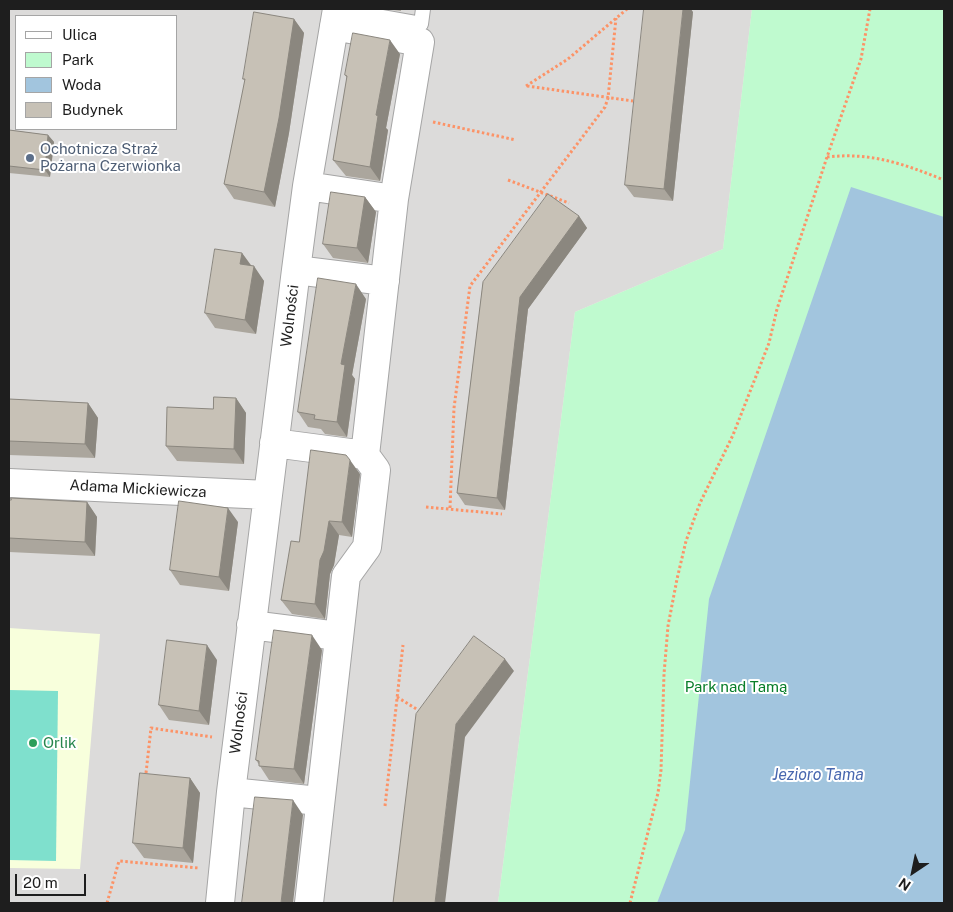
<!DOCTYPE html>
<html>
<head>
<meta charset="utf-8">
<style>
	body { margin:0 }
	#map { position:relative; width:953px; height:912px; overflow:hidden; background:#efede3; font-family:"Public Sans",sans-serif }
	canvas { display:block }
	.frame { position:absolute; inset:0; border:10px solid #1e1e1e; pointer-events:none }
	.legend { position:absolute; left:15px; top:15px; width:162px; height:115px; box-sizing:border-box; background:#fff; border:1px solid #a5a5a5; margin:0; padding:6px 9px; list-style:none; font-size:15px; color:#1e1e1e }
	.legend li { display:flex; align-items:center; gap:10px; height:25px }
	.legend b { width:25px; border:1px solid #a5a5a5 }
	.north { position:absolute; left:888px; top:847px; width:50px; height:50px; -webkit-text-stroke:4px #fff; paint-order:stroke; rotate:214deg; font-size:14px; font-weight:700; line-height:20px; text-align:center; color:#1e1e1e }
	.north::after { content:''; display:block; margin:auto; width:18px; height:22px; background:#1e1e1e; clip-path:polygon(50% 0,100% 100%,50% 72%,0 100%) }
	.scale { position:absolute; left:15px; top:874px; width:71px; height:22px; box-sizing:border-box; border:2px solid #1e1e1e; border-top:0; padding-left:6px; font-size:15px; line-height:18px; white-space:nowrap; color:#1e1e1e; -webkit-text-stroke:4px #fff; paint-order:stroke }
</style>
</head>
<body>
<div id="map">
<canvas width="953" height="912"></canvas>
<div class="frame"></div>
<ul class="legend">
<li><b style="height:6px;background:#fff"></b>Ulica</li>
<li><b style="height:14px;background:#bffacf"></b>Park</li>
<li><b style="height:14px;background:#a2c5de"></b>Woda</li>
<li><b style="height:14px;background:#c7c1b6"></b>Budynek</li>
</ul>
<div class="north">N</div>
<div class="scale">20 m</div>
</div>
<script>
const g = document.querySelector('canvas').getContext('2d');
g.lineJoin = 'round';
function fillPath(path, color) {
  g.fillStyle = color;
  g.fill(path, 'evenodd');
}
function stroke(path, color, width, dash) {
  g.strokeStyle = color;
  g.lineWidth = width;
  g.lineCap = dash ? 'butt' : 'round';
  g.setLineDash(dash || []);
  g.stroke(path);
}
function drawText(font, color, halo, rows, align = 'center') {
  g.font = font + ' "Public Sans",sans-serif';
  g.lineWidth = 4;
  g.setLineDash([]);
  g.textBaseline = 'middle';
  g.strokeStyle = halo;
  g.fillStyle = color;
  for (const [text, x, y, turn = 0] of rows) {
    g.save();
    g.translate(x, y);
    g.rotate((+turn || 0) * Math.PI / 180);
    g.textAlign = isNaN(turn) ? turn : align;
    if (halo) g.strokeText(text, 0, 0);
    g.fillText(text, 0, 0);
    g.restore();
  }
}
const residential = new Path2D(`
	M 9,9 L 752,9 L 723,249 L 575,312 L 498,903 L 9,903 ZM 16,16 L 176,16 L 176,129 L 16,129 Z`);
const education = new Path2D(`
	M 9,628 L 100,634 L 80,869 L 9,868 Z`);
const park = new Path2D(`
	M 752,9 L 944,9 L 944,903 L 498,903 L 575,312 L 723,249 Z`);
const pitch = new Path2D(`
	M 9,690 L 58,691 L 56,861 L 9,860 Z`);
const water = new Path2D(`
	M 851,187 L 944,217 L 944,903 L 657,903 L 685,830 L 709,599 Z`);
const path = new Path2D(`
	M 526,86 L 568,59 L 627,9
	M 527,86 L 633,101
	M 433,122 L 516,140
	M 827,157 C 871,152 904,164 944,180
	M 508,180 L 569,203
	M 426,507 L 502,514
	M 450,508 L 454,408 L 470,286 L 605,107 L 608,98 L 616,18
	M 397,697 L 418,710
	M 146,773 L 151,728 L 212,737
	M 385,806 L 403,645
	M 107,903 L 119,861 L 199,868
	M 630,903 L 658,793 L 661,770 L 664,674 L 668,626 L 677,579 L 686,541 L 700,503 L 733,435 L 769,343 L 777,309 L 827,157 L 861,59 L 870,9`);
const service = new Path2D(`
	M 337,9 L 421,24 L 423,9`);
const minor = new Path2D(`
	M 307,186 L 394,199
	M 296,270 L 385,281
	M 274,443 L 365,455
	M 9,483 L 268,495
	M 251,625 L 338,636
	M 231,792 L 319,801
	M 220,903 L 231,792 L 296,270 L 307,186 L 337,9
	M 309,903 L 346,576 L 367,547 L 376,470 L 365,455 L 394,199 L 420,42 L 334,26`);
const wall = new Path2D(`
	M 385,9 L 401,9 L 401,11 Z
	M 693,12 L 673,201 L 634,197 L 625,185 Z
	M 294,19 L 304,33 L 289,133 L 275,207 L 234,199 L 224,184 L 245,81 L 243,79 Z
	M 400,54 L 386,128 L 388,130 L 380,181 L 346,176 L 333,160 L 347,78 L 345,75 Z
	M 9,130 L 48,135 L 54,142 L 50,177 L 9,173 Z
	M 365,197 L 376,212 L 368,263 L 333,258 L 323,244 Z
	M 579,216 L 587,228 L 528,309 L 505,510 L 465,505 L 457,493 L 483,282 Z
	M 242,253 L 251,265 L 264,281 L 256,334 L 215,328 L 205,313 Z
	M 366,299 L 352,375 L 355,379 L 347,437 L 325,434 L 321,429 L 308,427 L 298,412 Z
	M 236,398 L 246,413 L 244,464 L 177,461 L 166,446 L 213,409 Z
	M 9,399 L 88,403 L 98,418 L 95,458 L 9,455 Z
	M 360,474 L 352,537 L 339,535 L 334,565 L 330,574 L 325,619 L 292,614 L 281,600 L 299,542 Z
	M 9,500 L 87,502 L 97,517 L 95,556 L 9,552 Z
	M 238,522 L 229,591 L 180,585 L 170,570 Z
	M 322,650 L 304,784 L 269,780 L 256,760 Z
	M 217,660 L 209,725 L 169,720 L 159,705 Z
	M 190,778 L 200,793 L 193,863 L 144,858 L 133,843 Z`);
const shadedWall = new Path2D(`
	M 683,9 L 691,9 L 693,12 L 673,201 L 664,189 Z
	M 294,19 L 304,33 L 289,133 L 275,207 L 264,192 Z
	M 390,40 L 400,54 L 386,128 L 388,130 L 380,181 L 370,167 L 376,115 Z
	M 48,135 L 54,142 L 50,177 L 45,170 Z
	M 365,197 L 376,212 L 368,263 L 357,248 Z
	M 579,216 L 587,228 L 528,309 L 505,510 L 497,498 L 520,297 Z
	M 242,253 L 252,267 L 240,264 Z
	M 254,266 L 264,281 L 256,334 L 245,320 Z
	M 356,284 L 366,299 L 352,375 L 355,379 L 347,437 L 337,422 L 341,364 Z
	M 236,398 L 246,413 L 244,464 L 234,449 Z
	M 88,403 L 98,418 L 95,458 L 85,444 Z
	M 350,460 L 360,474 L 352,537 L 342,522 Z
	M 87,502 L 97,517 L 95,556 L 85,542 Z
	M 228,508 L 238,522 L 229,591 L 219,577 Z
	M 329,521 L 339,535 L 334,565 L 330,574 L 325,619 L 315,604 L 320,560 Z
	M 312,635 L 322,650 L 304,784 L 294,769 Z
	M 207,645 L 217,660 L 209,725 L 199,711 Z
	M 505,659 L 514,671 L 465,737 L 445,903 L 435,903 L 456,724 Z
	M 190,778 L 200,793 L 193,863 L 183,848 Z
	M 293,800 L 303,815 L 293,903 L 281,903 Z`);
const building = new Path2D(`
	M 644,9 L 683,9 L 664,189 L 625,185 Z
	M 254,12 L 294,19 L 279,118 L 264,192 L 224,184 L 245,79 L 243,79 Z
	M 353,33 L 390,40 L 376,115 L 378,116 L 370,167 L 336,161 L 333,160 L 347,76 L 345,75 Z
	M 9,130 L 48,135 L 45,170 L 9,166 Z
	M 331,192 L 365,197 L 357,248 L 323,244 Z
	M 548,194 L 579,216 L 520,297 L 497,498 L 457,493 L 483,282 Z
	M 215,249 L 242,253 L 240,264 L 254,266 L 245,320 L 205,313 Z
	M 318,278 L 356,284 L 341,364 L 345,365 L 337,422 L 314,419 L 315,415 L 298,412 Z
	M 214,397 L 236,398 L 234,449 L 166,446 L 167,407 L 213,409 Z
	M 9,399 L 88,403 L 85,444 L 9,441 Z
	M 311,450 L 346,455 L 350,460 L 342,522 L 329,521 L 324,551 L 320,560 L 315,604 L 281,600 L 291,541 L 299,542 Z
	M 11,498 L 87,502 L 85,542 L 9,538 L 9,500 L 11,500 Z
	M 179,501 L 228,508 L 219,577 L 170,570 Z
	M 274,630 L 312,635 L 294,769 L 259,766 L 259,761 L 256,760 Z
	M 474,636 L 505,659 L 456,724 L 435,903 L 393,903 L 416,714 Z
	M 167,640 L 207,645 L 199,711 L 159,705 Z
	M 140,773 L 190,778 L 183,848 L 133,843 Z
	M 255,797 L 293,800 L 281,903 L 242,903 Z`);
const markers = [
	[30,158,5,"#5c6f8a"],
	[33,743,5,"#2e9e5b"]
];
const serviceNames = [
	["Ochotnicza Straż",40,149],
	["Pożarna Czerwionka",40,166]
];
const streetNames = [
	["Wolności",290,316,-83],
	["Adama Mickiewicza",138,489,3],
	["Wolności",239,723,-83]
];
const parkNames = [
	["Park nad Tamą",736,687]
];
const leisureNames = [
	["Orlik",43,743]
];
const waterNames = [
	["Jezioro Tama",818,775]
];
fillPath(residential, '#dcdbda');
fillPath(education, '#f8ffdc');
fillPath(park, '#bffacf');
fillPath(pitch, '#7fe0cd');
fillPath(water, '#a2c5de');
stroke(service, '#a5a5a5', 16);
stroke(minor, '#a5a5a5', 30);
stroke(path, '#fc9367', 3, [2.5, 2.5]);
stroke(service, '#fff', 14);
stroke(minor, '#fff', 28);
fillPath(wall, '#aba69d');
fillPath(shadedWall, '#8b877f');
fillPath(building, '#c7c1b6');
stroke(building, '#8b877f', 1);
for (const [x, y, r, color] of markers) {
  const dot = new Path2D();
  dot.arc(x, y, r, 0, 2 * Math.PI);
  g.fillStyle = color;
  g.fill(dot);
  stroke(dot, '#fff', 2);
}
drawText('15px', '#4e5e75', '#fff', serviceNames, 'left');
drawText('15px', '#1e1e1e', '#fff', streetNames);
drawText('15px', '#097e2a', '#fff', parkNames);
drawText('15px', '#27864d', '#fff', leisureNames, 'left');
drawText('italic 16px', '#4867af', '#fff', waterNames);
</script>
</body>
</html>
